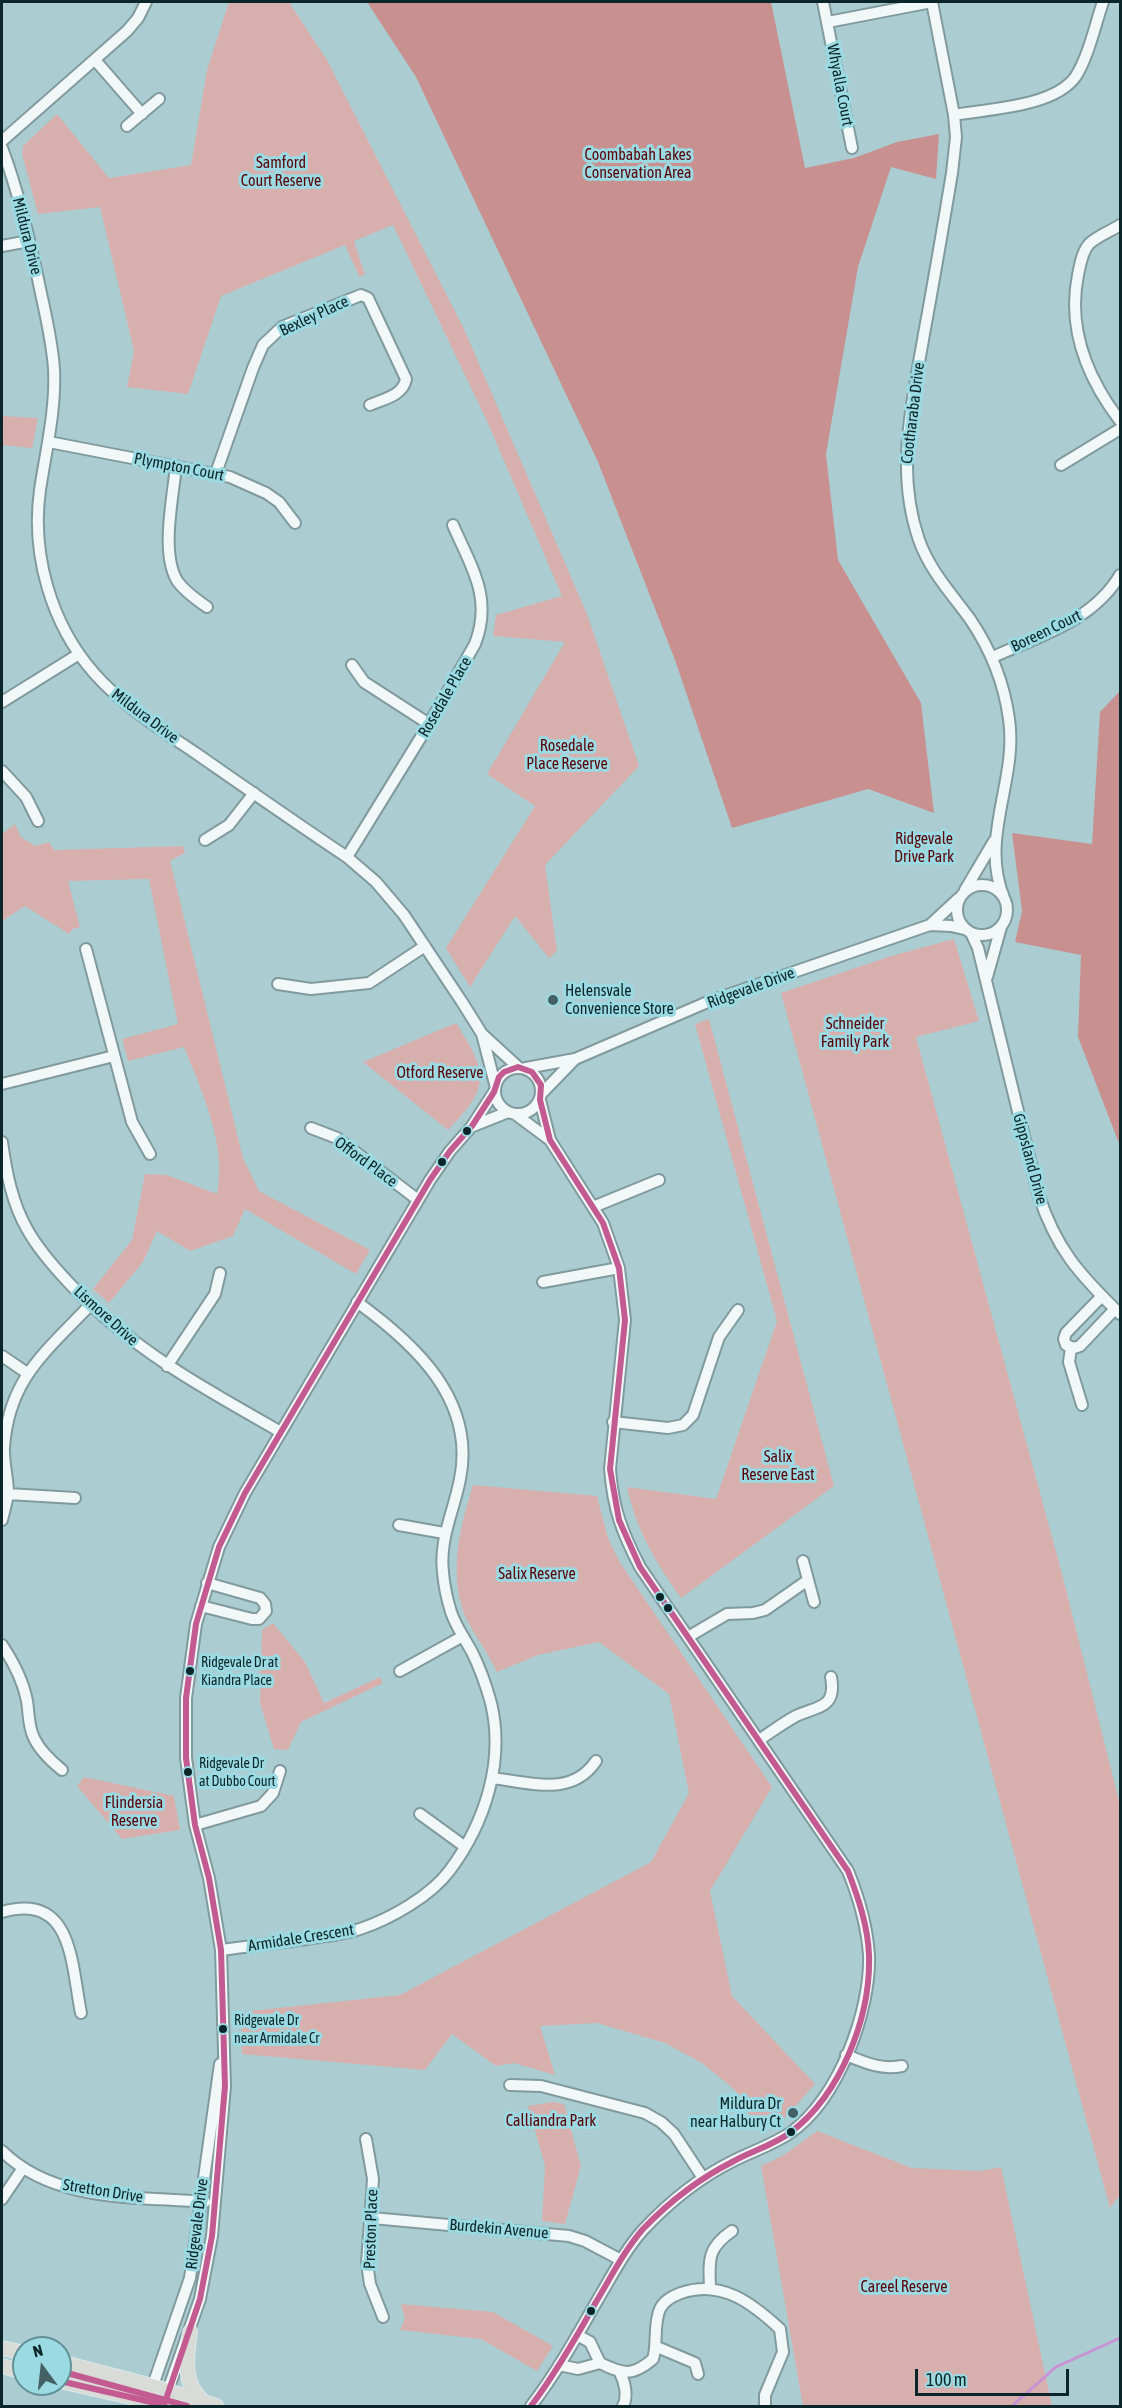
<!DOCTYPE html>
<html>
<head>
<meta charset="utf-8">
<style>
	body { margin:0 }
	#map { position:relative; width:1122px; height:2408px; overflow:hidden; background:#abcdd2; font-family:"Asap Condensed",sans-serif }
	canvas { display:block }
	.frame { position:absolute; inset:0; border:3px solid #0b2629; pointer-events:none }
	.north { position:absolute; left:12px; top:2336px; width:60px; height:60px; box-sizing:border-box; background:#9bdae2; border:2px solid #619298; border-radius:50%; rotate:345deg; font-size:16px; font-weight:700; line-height:24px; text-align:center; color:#0b2629 }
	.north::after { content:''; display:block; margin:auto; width:21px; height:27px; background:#436064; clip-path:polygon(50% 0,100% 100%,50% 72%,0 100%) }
	.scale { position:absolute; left:915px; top:2369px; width:154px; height:27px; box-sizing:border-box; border:3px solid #0b2629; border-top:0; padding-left:8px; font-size:18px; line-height:21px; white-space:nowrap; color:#0b2629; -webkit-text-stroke:4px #9bdae2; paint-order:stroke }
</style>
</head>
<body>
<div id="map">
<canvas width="1122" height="2408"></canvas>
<div class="frame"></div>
<div class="north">N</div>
<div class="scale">100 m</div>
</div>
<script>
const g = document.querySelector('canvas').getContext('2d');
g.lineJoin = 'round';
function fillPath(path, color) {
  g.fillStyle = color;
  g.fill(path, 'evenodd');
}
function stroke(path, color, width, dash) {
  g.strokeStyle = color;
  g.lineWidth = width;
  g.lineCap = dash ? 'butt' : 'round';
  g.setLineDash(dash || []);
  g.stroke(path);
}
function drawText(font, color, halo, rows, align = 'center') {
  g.font = font + ' "Asap Condensed",sans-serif';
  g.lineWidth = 6;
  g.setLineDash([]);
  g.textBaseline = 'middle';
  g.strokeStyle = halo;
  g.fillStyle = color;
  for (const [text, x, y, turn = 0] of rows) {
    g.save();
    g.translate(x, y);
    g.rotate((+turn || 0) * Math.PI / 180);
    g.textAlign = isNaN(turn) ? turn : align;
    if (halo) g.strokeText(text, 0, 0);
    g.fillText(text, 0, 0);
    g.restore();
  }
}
const green = new Path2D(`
	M 229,2 L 289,2 L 327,60 L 464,329 L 587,614 L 639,766 L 545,865 L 557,951 L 549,958 L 515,916 L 470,987 L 446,948 L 535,806 L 487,774 L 565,642 L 493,636 L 496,615 L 562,596 L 487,421 L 393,225 L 354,241 L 365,275 L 359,276 L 345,245 L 221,296 L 188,394 L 127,387 L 134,351 L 100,207 L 38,214 L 22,154 L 23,146 L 57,114 L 109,178 L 191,165 L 207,70 Z
	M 2,416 L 38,418 L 32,448 L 2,445 Z
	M 15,824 L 21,837 L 35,846 L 49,842 L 54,850 L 183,846 L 185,853 L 170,861 L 243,1158 L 259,1191 L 370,1250 L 356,1274 L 245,1209 L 233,1236 L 190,1251 L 157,1231 L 143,1262 L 109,1303 L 93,1289 L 132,1240 L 145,1174 L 167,1175 L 217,1194 C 227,1145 202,1092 184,1047 L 128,1061 L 122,1039 L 178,1024 L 149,879 L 68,881 L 80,927 L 73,929 L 69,934 L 25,906 L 2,921 L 2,834 Z
	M 954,939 L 979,1021 L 916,1037 L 1061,1570 L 1120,1805 L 1120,2195 L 1110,2208 L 781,993 L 891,956 Z
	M 709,1019 L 834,1486 L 681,1598 C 655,1561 637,1532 627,1487 L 716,1499 L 777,1321 L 695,1024 Z
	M 456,1023 C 488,1073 491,1086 448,1130 L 363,1062 Z
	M 473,1485 L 597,1496 L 608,1538 L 619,1561 L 772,1787 L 710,1891 L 732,1996 L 815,2084 L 787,2116 L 760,2132 L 735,2090 L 702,2063 L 665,2043 L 597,2023 L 540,2026 L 555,2075 L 514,2063 L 496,2066 L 452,2034 L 425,2070 L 242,2054 L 241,2012 L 400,1995 L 651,1862 L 689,1793 L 669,1694 L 599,1642 L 538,1655 L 497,1672 C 488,1652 474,1635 465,1616 C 448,1573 460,1527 473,1485 Z
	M 273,1623 L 305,1662 L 324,1703 L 380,1677 L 383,1683 L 301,1722 L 288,1750 L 274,1749 L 260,1703 L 262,1630 Z
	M 84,1777 L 174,1796 L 180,1830 L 122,1839 L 77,1786 Z
	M 553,2102 L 564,2104 L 581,2166 L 565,2224 L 542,2221 L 545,2166 L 528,2106 Z
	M 817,2131 L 912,2168 L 981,2171 L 1001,2167 L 1052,2406 L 803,2406 L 761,2166 L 784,2155 Z
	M 401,2304 L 493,2312 L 553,2346 L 537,2371 L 481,2339 L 400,2330 L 405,2319 Z`);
const forest = new Path2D(`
	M 367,2 L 771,2 L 805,168 L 854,158 L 897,142 L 939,134 L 936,179 L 891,167 L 858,267 L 826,454 L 838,560 L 921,703 L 934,813 L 868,789 L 732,828 L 675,660 L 598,462 L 416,77 Z
	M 1120,691 L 1120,1146 L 1078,1037 L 1081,955 L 1015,942 L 1022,911 L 1012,833 L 1092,844 L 1100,712 Z`);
const stream = new Path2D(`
	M 1012,2406 L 1056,2367 L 1120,2338`);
const minor = new Path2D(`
	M 823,2 L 852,148
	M 932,2 L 954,115 L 956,137 L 952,173 C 943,227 934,280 924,334 C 912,404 895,471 919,540 C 930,571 951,593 970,619 C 991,650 1004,682 1009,719 C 1018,781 979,837 1004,898
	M 828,22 L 932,2
	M 95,60 L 142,114
	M 954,115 C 988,109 1055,107 1076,76 C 1089,55 1095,25 1103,2
	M 127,126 L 159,99
	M 2,141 L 127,31 L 138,18 L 146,2
	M 2,148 C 18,190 28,235 38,279 C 44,309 52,338 54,369 C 56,410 46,450 40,490 C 31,554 51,624 94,673 C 123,706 160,729 197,754 C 246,788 296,823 347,857 L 376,882 L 404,915 L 462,1002 L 482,1034 L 495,1084
	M 1120,225 C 1111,231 1097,236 1089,244 C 1082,252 1080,265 1078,275 C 1067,329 1088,379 1120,421
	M 2,246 L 29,241
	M 49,442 L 230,477 L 266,493 L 279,502 L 295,523
	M 1061,465 L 1120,429
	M 176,466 C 173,498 160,555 178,582 C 186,593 196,599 207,607
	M 216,473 L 253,368 L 263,345 L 282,327 L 361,295 L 368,298 L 406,379 C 403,396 383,399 370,405
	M 993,657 C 1039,636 1093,621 1120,575
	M 352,665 L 364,682 L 429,724
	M 2,702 L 79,654
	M 2,771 L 26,797 L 38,821
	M 205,840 L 229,825 L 254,793
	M 347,857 L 429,724 L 475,644 C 493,597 471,567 453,525
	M957 910a25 25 0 1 1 50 0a25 25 0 1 1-50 0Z
	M 965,890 L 994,841
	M 930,925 L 958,899
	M 971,933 L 978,948 L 1038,1193 C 1056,1249 1079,1274 1120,1314
	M 86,949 L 132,1122 L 150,1154
	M 987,977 L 1001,927
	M 278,984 L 311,989 L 369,983 L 425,946
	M 482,1034 L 518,1067
	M495 1091a23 23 0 1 1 46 0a23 23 0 1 1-46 0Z
	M 526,1068 L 575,1059 L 710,1001 L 930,925 L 951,926 L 964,929
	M 2,1084 L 114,1056
	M 542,1093 L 575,1059
	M 515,1114 L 550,1140
	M 473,1126 L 508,1112
	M 311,1128 L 337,1138 L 418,1200
	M 2,1142 C 6,1171 12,1203 27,1229 C 38,1249 53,1266 69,1283 C 131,1349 203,1388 281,1432
	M 593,1207 L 659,1180
	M 543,1282 L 619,1268
	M 1102,1296 L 1066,1333 L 1064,1339 L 1066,1345 L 1074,1348 L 1080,1346 L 1115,1309
	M 1071,1348 L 1069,1362 L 1082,1405
	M 2,1356 L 27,1373
	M 167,1366 L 215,1294 L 220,1273
	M 613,1422 L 668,1428 L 683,1425 L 693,1415 L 719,1337 L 738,1310
	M 8,1494 L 75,1498
	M 2,1520 C 4,1511 7,1502 8,1493 C 8,1478 3,1462 4,1447 C 9,1378 46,1352 90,1305
	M 399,1525 L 444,1533
	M 803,1561 L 814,1602
	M 201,1606 L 252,1619 L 259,1619 L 266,1611 L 265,1604 L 260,1598 L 207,1583
	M 688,1637 L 727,1614 L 753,1613 L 765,1610 L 808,1580
	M 2,1645 C 14,1663 23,1680 27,1701 C 29,1713 28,1726 34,1738 C 40,1751 51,1761 62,1770
	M 400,1671 L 463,1636
	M 759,1740 C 771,1732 783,1723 796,1716 C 817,1706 837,1709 831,1677
	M 492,1778 C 529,1782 571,1798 596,1761
	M 420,1814 L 464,1846
	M 195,1825 L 261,1806 L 273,1793 L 280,1771
	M 2,1912 C 73,1892 71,1963 81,2013
	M 221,1950 C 250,1946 278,1943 307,1939 C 324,1936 343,1935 360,1929 C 390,1919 431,1896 450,1870 C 485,1823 505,1761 491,1703 C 486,1685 480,1668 472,1652 C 465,1639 456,1627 451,1612 C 447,1599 444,1586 443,1572 C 439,1539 454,1511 460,1479 C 476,1400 415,1344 357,1302
	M 846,2055 C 866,2063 881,2070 902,2066
	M 510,2085 L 541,2086 L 645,2113 L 661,2122 L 674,2134 L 703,2178
	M 366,2139 L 373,2179 L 367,2263 L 370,2284 L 383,2317
	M 2,2151 C 55,2203 136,2196 205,2202
	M 2,2199 L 23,2168
	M 372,2218 L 569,2236 L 585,2241 L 621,2260
	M 710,2288 C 709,2260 707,2248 732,2231
	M 577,2335 L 590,2342 L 600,2363
	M 657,2347 L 695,2363 L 698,2374
	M 559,2365 L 578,2369 L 600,2363 C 623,2374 632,2377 653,2359 C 658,2343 653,2324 660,2309 C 664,2300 673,2296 681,2293 C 721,2279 752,2303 780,2329 L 783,2352 L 765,2395 L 765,2406
	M 620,2373 C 625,2382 628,2397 623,2406
	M 151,2391 L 190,2278 L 220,2064
	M 166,2396 L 200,2299 L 212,2236 L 225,2086 L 221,1950 L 209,1878 L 195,1825 L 186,1758 L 186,1698 L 196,1624 L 219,1547 L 245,1493 L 430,1180 L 450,1151 L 472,1126 L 494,1092
	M 531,2406 C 558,2371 579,2332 601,2294 C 614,2272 626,2249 643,2230 C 669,2202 699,2178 733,2161 C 753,2151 772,2145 790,2133 C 838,2100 871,2011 869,1955 C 867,1926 859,1898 848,1871 L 640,1567 C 622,1532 613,1509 610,1469 L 625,1320 L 619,1268 L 603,1223 L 550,1140 L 540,1100`);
const major = new Path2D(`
	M 190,2332 C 187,2355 182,2383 202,2400
	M 2,2348 L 24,2353
	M 60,2362 L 152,2386 L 216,2406
	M 2,2366 L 24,2372
	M 60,2381 L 171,2406`);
const bus1 = new Path2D(`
	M 60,2381 L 164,2405 L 200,2299 L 212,2236 L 225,2086 L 221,1950 L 209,1878 L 195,1825 L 186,1758 L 186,1698 L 196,1624 L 219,1547 L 245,1493 L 430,1180 L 450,1151 L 472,1126 L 494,1092 L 499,1077 L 504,1072 L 518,1067 L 532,1072 L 541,1085 L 540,1100 L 550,1140 L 603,1223 L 619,1268 L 625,1320 L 610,1469 L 619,1520 L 640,1567 L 848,1871 C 858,1897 868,1926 869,1955 C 871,2017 841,2094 791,2132 C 774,2145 752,2151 734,2161 C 700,2178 669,2202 643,2229 C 624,2251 611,2277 596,2302 C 576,2338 556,2373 531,2406`);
const bus2 = new Path2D(`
	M 60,2371 L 187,2406`);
const markers = [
	[553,1000,6,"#436064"],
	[467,1131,5,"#0b2629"],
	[442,1162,5,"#0b2629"],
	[660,1597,5,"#0b2629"],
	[668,1608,5,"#0b2629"],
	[190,1671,5,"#0b2629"],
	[188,1772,5,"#0b2629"],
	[223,2029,5,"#0b2629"],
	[793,2113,6,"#436064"],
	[791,2132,5,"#0b2629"],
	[591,2311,5,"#0b2629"]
];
const busNames = [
	["Ridgevale Dr at",201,1663],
	["Kiandra Place",201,1681],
	["Ridgevale Dr",199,1764],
	["at Dubbo Court",199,1782],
	["Ridgevale Dr",234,2021],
	["near Armidale Cr",234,2039]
];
const streetNames = [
	["Whyalla Court",840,85,79],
	["Mildura Drive",27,236,76],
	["Bexley Place",314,316,-25],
	["Cootharaba Drive",913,413,-83],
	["Plympton Court",179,467,11],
	["Boreen Court",1046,631,-26],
	["Rosedale Place",445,697,-60],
	["Mildura Drive",145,716,37],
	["Ridgevale Drive",751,988,-20],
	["Gippsland Drive",1030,1159,75],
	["Offord Place",366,1162,36],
	["Lismore Drive",106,1316,42],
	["Armidale Crescent",301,1938,-9],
	["Stretton Drive",103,2191,9],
	["Ridgevale Drive",197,2224,-83],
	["Preston Place",371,2229,-88],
	["Burdekin Avenue",499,2229,5]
];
const parkNames = [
	["Coombabah Lakes",638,155],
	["Conservation Area",638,173],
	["Samford",281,163],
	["Court Reserve",281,181],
	["Rosedale",567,746],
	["Place Reserve",567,764],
	["Ridgevale",924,839],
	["Drive Park",924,857],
	["Schneider",855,1024],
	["Family Park",855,1042],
	["Otford Reserve",440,1073],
	["Salix",778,1457],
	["Reserve East",778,1475],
	["Salix Reserve",537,1574],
	["Flindersia",134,1803],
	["Reserve",134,1821],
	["Calliandra Park",551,2121],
	["Careel Reserve",904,2287]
];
const poiNames = [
	["Helensvale",565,991],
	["Convenience Store",565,1009],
	["Mildura Dr",781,2104,"right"],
	["near Halbury Ct",781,2122,"right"]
];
fillPath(green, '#d7b0ae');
fillPath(forest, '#c8908e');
stroke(stream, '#c692d4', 3);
stroke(minor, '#809a9e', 14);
stroke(major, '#d9e8eb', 16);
stroke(minor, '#f2f8f8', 10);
stroke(major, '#d9dbd6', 14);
stroke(bus1, '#c35a92', 6);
stroke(bus2, '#c35a92', 6);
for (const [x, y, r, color] of markers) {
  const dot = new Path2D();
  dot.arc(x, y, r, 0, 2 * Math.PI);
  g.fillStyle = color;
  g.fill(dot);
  stroke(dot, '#9bdae2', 2);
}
drawText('14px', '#0b2629', '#9bdae2', busNames, 'left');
drawText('16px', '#0b2629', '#9bdae2', streetNames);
drawText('16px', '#590409', '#9bdae2', parkNames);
drawText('16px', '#0b2629', '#9bdae2', poiNames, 'left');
</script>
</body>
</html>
